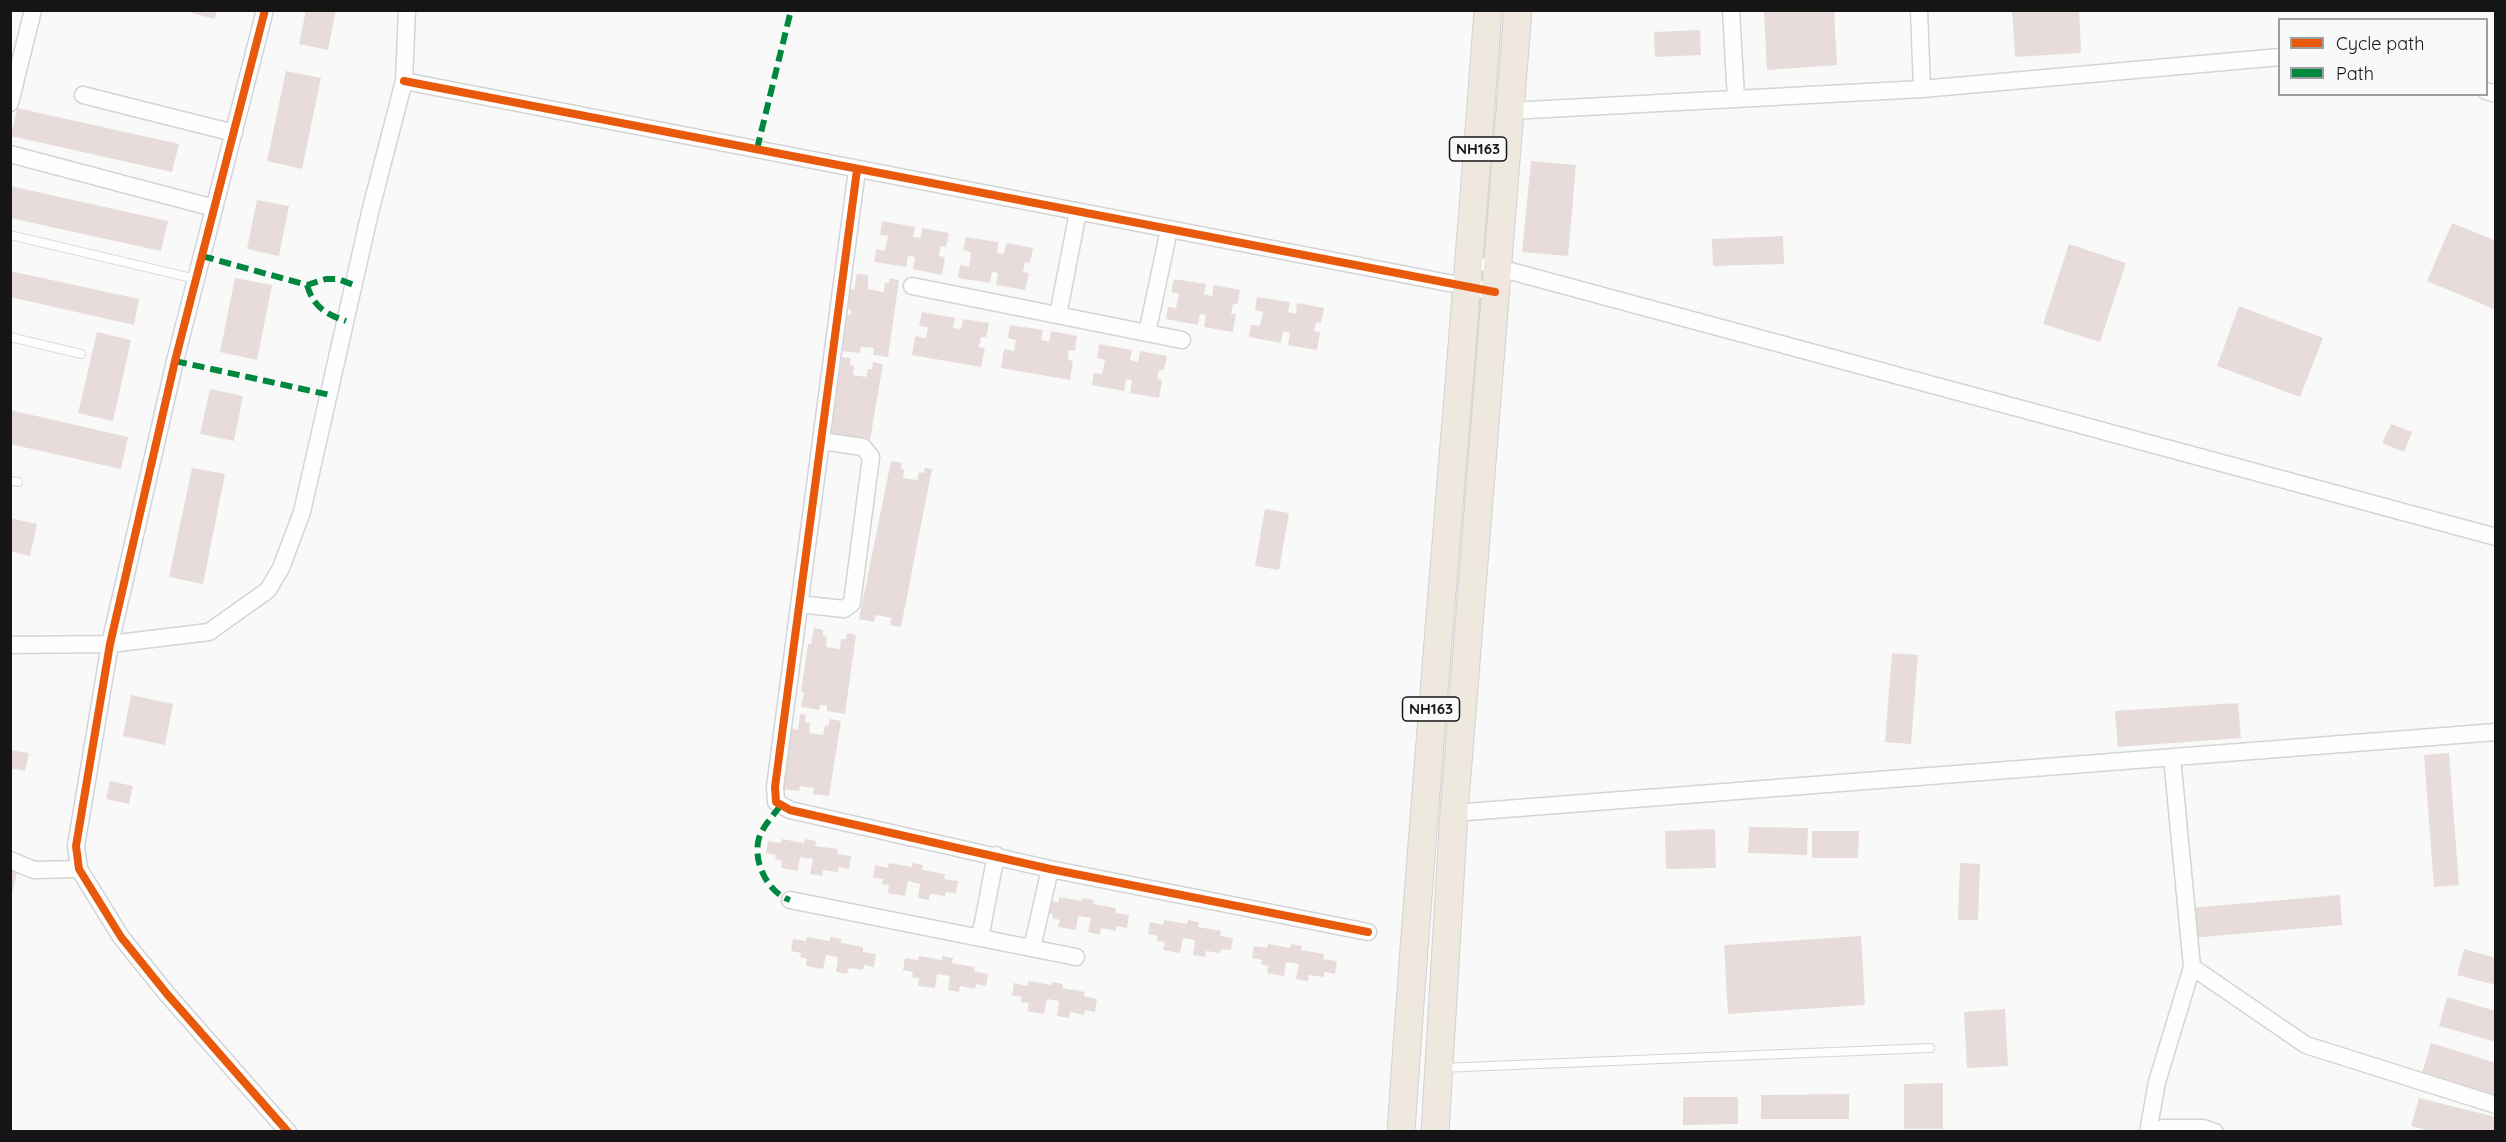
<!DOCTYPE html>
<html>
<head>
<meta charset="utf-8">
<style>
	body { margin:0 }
	#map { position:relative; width:2506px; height:1142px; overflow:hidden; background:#f9f9fa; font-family:Quicksand,sans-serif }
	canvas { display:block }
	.frame { position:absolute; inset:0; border:12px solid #151516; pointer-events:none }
	.legend { position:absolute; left:2278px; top:18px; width:210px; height:78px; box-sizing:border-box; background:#f8f9fb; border:2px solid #9d9e9f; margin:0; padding:8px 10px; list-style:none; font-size:18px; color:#151516 }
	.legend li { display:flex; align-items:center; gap:12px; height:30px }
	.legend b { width:30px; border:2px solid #9d9e9f }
</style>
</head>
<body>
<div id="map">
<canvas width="2506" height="1142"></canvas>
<div class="frame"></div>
<ul class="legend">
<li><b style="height:8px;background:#e8590c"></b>Cycle path</li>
<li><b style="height:8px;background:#00873e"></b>Path</li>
</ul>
</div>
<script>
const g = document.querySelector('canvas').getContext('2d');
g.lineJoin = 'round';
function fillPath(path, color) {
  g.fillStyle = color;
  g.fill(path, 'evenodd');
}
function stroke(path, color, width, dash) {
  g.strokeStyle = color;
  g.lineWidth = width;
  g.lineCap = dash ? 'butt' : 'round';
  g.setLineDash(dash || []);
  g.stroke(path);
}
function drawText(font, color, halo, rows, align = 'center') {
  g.font = font + ' Quicksand,sans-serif';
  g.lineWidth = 5;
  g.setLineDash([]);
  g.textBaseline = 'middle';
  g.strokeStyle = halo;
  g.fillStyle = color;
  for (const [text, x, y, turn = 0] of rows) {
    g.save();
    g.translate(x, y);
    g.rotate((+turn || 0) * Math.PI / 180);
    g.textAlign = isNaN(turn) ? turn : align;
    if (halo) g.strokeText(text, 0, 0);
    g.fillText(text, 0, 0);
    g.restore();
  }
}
const building = new Path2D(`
	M 181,10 L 217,10 L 215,19 Z
	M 306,10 L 336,10 L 328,50 L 299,44 Z
	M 1764,10 L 1834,10 L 1837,65 L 1767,70 Z
	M 2012,10 L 2079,10 L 2081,53 L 2015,57 Z
	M 1700,30 L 1701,55 L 1655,57 L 1654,32 Z
	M 286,71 L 321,78 L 302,169 L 267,161 Z
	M 17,108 L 179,144 L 172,172 L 11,136 Z
	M 1531,161 L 1576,165 L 1568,256 L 1522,252 Z
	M 10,186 L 168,221 L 161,251 L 10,218 Z
	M 257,200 L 289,206 L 279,256 L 247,249 Z
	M 882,221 L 915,227 L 913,237 L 921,238 L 922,228 L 949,233 L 946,247 L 941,246 L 939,256 L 945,257 L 942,275 L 913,269 L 915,257 L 908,256 L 906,267 L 874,262 L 876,249 L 885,251 L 888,236 L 880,235 Z
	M 2452,223 L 2496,241 L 2496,310 L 2427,281 Z
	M 1783,236 L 1784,264 L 1713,266 L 1712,239 Z
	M 966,237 L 998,242 L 997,253 L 1004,254 L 1006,243 L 1033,248 L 1030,263 L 1025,262 L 1023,272 L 1029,273 L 1025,290 L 996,285 L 998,273 L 992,272 L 990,283 L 958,278 L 960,265 L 969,267 L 971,252 L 963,250 Z
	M 2069,244 L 2126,263 L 2100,342 L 2043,324 Z
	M 10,271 L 139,299 L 134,325 L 10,297 Z
	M 857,274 L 868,275 L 868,289 L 884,292 L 885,283 L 889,283 L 890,278 L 899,280 L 888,357 L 873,355 L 874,348 L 861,347 L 860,353 L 840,351 L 846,315 L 851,315 L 851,310 L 847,309 L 849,289 L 854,290 Z
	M 235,278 L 272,285 L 257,360 L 220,352 Z
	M 1174,279 L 1206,284 L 1204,294 L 1212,296 L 1214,285 L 1240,290 L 1238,304 L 1233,304 L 1231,314 L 1236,314 L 1233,332 L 1204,327 L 1206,315 L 1200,314 L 1198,325 L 1166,319 L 1168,307 L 1176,308 L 1179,294 L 1171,292 Z
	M 1257,297 L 1290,302 L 1288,312 L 1296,314 L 1297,303 L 1324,308 L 1321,323 L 1316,322 L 1314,331 L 1320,332 L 1317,350 L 1288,345 L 1290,333 L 1283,331 L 1281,343 L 1249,337 L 1251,325 L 1260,326 L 1263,312 L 1255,310 Z
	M 2239,306 L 2323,338 L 2300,397 L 2217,366 Z
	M 922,312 L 955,318 L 953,328 L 961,329 L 963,319 L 989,323 L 986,337 L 981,337 L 979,347 L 985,348 L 981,367 L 912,355 L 915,336 L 926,338 L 928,327 L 919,326 Z
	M 1010,325 L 1043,330 L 1041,340 L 1049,342 L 1051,331 L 1077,336 L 1075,351 L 1069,350 L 1068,360 L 1073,361 L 1070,380 L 1001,368 L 1004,349 L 1014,351 L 1016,340 L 1008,338 Z
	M 97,332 L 131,340 L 113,421 L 78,413 Z
	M 1099,344 L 1132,350 L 1130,360 L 1138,362 L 1140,351 L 1167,356 L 1164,370 L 1159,370 L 1157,379 L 1162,380 L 1159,398 L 1130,393 L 1132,380 L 1126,379 L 1124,391 L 1092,385 L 1094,373 L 1102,374 L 1105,360 L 1097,358 Z
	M 842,357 L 851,358 L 850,365 L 854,366 L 853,375 L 866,377 L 868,369 L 872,369 L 873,362 L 883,364 L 870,440 L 826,433 L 836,375 L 839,376 Z
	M 210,389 L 243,396 L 234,441 L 200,434 Z
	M 10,410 L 128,437 L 121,469 L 10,444 Z
	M 2391,424 L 2412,432 L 2404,452 L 2382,443 Z
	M 891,461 L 902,463 L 901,469 L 904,469 L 903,478 L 917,480 L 919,472 L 924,473 L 925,468 L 932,469 L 901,627 L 890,625 L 892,618 L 876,615 L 874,622 L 859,619 Z
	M 192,468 L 225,474 L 203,584 L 169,577 Z
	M 1265,509 L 1289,513 L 1279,570 L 1255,566 Z
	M 10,518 L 37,524 L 30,556 L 10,551 Z
	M 814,628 L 823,630 L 823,636 L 827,637 L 826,647 L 840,649 L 841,639 L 846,639 L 847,633 L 856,635 L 845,714 L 827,711 L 827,706 L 820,705 L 819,710 L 801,707 L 804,692 L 801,692 L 808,644 L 811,644 Z
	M 1892,653 L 1918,655 L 1911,744 L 1885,742 Z
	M 131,695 L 173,704 L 165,745 L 123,736 Z
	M 2238,703 L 2241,738 L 2118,747 L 2115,711 Z
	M 800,714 L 806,715 L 805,722 L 810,723 L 809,733 L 823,735 L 825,725 L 828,726 L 830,719 L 841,721 L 829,796 L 813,794 L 814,788 L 800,786 L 799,791 L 783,789 L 792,729 L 798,730 Z
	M 10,750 L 29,753 L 25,771 L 10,768 Z
	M 2449,753 L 2459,885 L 2434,887 L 2424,755 Z
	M 110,781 L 133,786 L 129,804 L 106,799 Z
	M 1749,827 L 1808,828 L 1807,855 L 1748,853 Z
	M 1715,829 L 1716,868 L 1666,869 L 1665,831 Z
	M 1812,831 L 1859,831 L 1858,858 L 1812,858 Z
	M 782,839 L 804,843 L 805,839 L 816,841 L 815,846 L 838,849 L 837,854 L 851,856 L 849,869 L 839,867 L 838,872 L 823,870 L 822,876 L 810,874 L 813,859 L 800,857 L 798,871 L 781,868 L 782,861 L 775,859 L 776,855 L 766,853 L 768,841 L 781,843 Z
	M 889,863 L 912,867 L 912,863 L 923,865 L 922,870 L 945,874 L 944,879 L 958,881 L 956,893 L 946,892 L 945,896 L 930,894 L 929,900 L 918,898 L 920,884 L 908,881 L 905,896 L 888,893 L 889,885 L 882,884 L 883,879 L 873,878 L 875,865 L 888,868 Z
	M 1960,863 L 1980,864 L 1978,920 L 1958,920 Z
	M 10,867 L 18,869 L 11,897 L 10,897 Z
	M 2340,895 L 2342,925 L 2191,938 L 2189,908 Z
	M 1059,897 L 1082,901 L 1083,898 L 1094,900 L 1093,904 L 1116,908 L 1115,913 L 1129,915 L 1127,928 L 1116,926 L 1116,931 L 1101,928 L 1100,935 L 1088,932 L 1091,918 L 1078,916 L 1076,930 L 1058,927 L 1060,920 L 1052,918 L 1053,914 L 1044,912 L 1045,900 L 1059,902 Z
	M 1164,920 L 1187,924 L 1188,920 L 1199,922 L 1198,927 L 1221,931 L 1220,936 L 1233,938 L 1231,950 L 1221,949 L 1220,953 L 1206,951 L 1205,957 L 1193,955 L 1195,940 L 1183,938 L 1180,953 L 1163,950 L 1165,942 L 1157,941 L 1158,936 L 1148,934 L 1150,922 L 1163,925 Z
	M 1861,936 L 1865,1005 L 1728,1014 L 1724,945 Z
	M 807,937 L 830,941 L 830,937 L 841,939 L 841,943 L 863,947 L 863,952 L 876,954 L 874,967 L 864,965 L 863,970 L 849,968 L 847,974 L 836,972 L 838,957 L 826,955 L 823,969 L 806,966 L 807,959 L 800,957 L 801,953 L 791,951 L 793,939 L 806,941 Z
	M 1268,944 L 1290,948 L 1291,944 L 1302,946 L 1301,950 L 1324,954 L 1323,959 L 1337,961 L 1335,974 L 1324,972 L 1324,977 L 1309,975 L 1308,981 L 1296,979 L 1299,964 L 1286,962 L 1284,976 L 1267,973 L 1268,966 L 1261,964 L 1262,960 L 1252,958 L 1254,946 L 1267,948 Z
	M 2464,949 L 2496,958 L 2496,985 L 2457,975 Z
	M 919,956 L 942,960 L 942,956 L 953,958 L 952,963 L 975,967 L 974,971 L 988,974 L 986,986 L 976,984 L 975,989 L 960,986 L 959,992 L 948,990 L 950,976 L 937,974 L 935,988 L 918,986 L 919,978 L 912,977 L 913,972 L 903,970 L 905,958 L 918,960 Z
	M 1028,981 L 1051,985 L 1052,982 L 1063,984 L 1062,988 L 1085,992 L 1084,996 L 1097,999 L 1095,1012 L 1085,1010 L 1084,1015 L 1070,1012 L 1069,1018 L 1057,1016 L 1059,1001 L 1047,999 L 1044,1014 L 1027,1011 L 1029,1003 L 1021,1002 L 1022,997 L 1012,995 L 1014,983 L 1027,986 Z
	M 2447,997 L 2496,1011 L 2496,1042 L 2439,1026 Z
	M 2005,1009 L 2008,1066 L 1967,1068 L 1964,1012 Z
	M 2431,1043 L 2496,1063 L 2496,1096 L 2422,1073 Z
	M 1943,1083 L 1943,1129 L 1904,1129 L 1904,1084 Z
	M 1849,1094 L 1849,1119 L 1761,1119 L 1761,1095 Z
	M 1683,1097 L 1738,1097 L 1738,1124 L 1683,1125 Z
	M 2419,1098 L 2496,1117 L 2496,1132 L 2433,1132 L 2411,1126 Z`);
const service = new Path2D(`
	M 10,235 L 196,279
	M 10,337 L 81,354
	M 10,481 L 18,482
	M 1441,1068 L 1930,1048`);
const minor = new Path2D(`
	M 265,10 L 175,361 L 110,644 L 76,846 L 79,869 L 121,937 L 167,994 L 288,1132
	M 1731,10 L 1736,98
	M 1919,10 L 1922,89
	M 404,81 L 1495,292
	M 2486,91 L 2496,94
	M 83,95 L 234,133
	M 10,103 L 33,10
	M 1510,111 L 1922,89 L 2280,57
	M 10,154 L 214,208
	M 857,170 L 775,787 L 776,802 L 790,810 L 1050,869 L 1368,932
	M 1488,265 L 2496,537
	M 912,286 L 1182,340
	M 1058,315 L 1078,212
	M 1147,333 L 1169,230
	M 799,604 L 844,609 L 852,603 L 871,457 L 863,447 L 821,441
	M 10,645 L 110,644 L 209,632 L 268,590 L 281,568 L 302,512 L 371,208 L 404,81 L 407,10
	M 1454,813 L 2496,732
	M 10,860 L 34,870 L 79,869
	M 790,900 L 1076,957
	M 980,938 L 996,855
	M 1032,948 L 1050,869
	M 2192,967 L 2306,1045 L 2496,1105
	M 2148,1132 L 2157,1082 L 2192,967 L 2172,757
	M 2160,1132 L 2163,1128 L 2203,1128 L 2215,1132`);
const trunk = new Path2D(`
	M 1401,1132 C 1426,757 1461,384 1488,10
	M 1435,1132 L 1454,813 L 1518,10`);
const quiet = new Path2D(`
	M 757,149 L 791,10
	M 202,256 L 307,285 L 326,279 L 338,279 L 354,285
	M 307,285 C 313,306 325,314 346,321
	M 175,361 L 330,395
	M 780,806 C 773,816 763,826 759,838 C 752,861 768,893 790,900`);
const cycleway = new Path2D(`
	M 265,10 L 175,361 L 110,644 L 76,846 L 79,869 L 121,937 L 167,994 L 288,1132
	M 404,81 L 1495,292
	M 857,170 L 775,787 L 776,802 L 790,810 L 1050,869 L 1368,932`);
const shields = [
	[1478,149,57],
	[1431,709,57]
];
const shieldNames = [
	["NH163",1478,149],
	["NH163",1431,709]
];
fillPath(building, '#e7dcda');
stroke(service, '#d3d4d5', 10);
stroke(minor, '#d3d4d5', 19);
stroke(trunk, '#d2d2d3', 29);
stroke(service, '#fefefe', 8);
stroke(minor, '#fefefe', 16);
stroke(trunk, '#eee8de', 27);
stroke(quiet, '#00873e', 6, [12, 6]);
stroke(cycleway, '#e8590c', 8);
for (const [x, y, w] of shields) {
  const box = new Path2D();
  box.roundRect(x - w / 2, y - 12, w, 24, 4.5);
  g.fillStyle = '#f8f9fb';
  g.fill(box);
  stroke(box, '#151516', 1.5);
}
drawText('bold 15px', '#151516', null, shieldNames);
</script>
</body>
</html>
